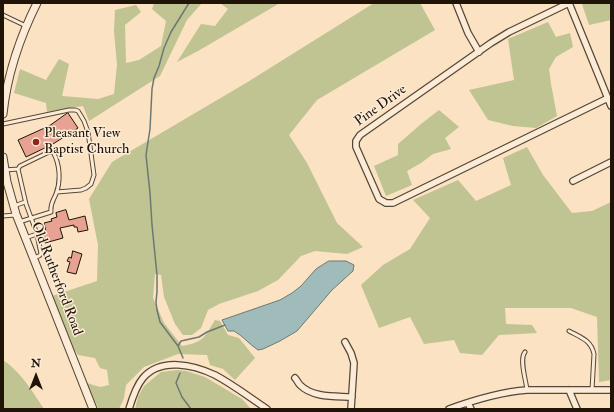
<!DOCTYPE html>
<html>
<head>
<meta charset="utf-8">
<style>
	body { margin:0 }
	#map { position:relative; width:614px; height:412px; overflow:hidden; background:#fae2c2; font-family:"IM FELL Double Pica",serif }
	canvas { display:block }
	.frame { position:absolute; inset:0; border:4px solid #1f1407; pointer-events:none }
	.north { position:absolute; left:16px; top:356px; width:40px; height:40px; -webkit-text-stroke:3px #fcecd7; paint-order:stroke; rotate:0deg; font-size:11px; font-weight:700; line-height:16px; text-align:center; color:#1f1407 }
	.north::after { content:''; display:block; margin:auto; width:14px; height:18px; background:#1f1407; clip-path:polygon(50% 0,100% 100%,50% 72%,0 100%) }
</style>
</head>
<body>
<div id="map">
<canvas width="614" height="412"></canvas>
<div class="frame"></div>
<div class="north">N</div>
</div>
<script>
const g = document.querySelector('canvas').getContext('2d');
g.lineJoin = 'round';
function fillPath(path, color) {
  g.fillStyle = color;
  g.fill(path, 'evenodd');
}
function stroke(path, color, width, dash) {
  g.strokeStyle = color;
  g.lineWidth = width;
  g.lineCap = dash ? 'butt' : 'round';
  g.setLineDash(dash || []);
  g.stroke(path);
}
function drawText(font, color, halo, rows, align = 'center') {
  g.font = font + ' "IM FELL Double Pica",serif';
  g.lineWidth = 3;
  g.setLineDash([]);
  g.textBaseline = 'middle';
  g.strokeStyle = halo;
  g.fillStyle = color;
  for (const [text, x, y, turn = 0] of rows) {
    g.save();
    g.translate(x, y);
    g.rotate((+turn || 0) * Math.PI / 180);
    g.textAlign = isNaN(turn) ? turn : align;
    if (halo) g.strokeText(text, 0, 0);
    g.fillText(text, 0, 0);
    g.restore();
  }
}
const green = new Path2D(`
	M 154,3 L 202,3 L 187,20 L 160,76 L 89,121 L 83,106 L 47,112 L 46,103 L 14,93 L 20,69 L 46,80 L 59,59 L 69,64 L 62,96 L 98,99 L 114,94 L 117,65 L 114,31 L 115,10 L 136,5 L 141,12 L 125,25 L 126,63 L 139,60 L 161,46 L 166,21 L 152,9 Z
	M 220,3 L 280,3 L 198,51 L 177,62 L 201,24 L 215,26 L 228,9 Z
	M 374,3 L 420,3 L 435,30 L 317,100 L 289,135 L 307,163 L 337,223 L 363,247 L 347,254 L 315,251 L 301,256 L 278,280 L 258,291 L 219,304 L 208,310 L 201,328 L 192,335 L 183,335 L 175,324 L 164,297 L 161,275 L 155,274 L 153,298 L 164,323 L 182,346 C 204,342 204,338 215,320 L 220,321 L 228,335 L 239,338 L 255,358 L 235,380 L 223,369 L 210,365 L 207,355 L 178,354 L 144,367 L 126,385 L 124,398 L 119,409 L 99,409 L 90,392 L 87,383 L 100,387 L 109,385 L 107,370 L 100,368 L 95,358 L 78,355 L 71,345 L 52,296 L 97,281 L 98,245 L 89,199 L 112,162 L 246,83 Z
	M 584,3 L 611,3 L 611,20 L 589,25 L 582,4 Z
	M 548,22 L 556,37 L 570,33 L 573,47 L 556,57 L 549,69 L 551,84 L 557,116 L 536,128 L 513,126 L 488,120 L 469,90 L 514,80 L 508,39 Z
	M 439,110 L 459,127 L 445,138 L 451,149 L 433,154 L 421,163 L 407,171 L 412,185 L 386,196 L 374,166 L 398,155 L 398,144 L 421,124 Z
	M 527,147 L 543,175 L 572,213 L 592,211 L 611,202 L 611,380 L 599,382 L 597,317 L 571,308 L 505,308 L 506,324 L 532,325 L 537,333 L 499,335 L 482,355 L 460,353 L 454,340 L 424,344 L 410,317 L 379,328 L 361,285 L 383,265 L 410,249 L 430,218 L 413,200 L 458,180 L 476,201 L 511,185 L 503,158 Z
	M 3,360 C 21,372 32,391 44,409 L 3,409 Z
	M 177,370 L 186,371 L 205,377 L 242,399 L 251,409 L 135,409 L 138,397 L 144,386 L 161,372 Z`);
const water = new Path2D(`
	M 329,261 L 346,261 L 354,265 L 353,271 L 332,290 L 297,331 L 280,341 L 263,349 L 258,350 C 249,344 243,336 234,331 L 228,331 L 222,320 L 280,300 L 292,293 L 301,286 L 316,269 Z`);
const stream = new Path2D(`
	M 178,346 L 181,341 L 199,337 L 207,332 L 225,325
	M 183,358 L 178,346 L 160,322 L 157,310 L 156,302 L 157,291 L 157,275 L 152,225 L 150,193 L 146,155 L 150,129 L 152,89 L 154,78 L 159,66 L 164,48 L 171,32 L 189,3
	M 180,373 L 176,383 L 182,397 L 191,409`);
const building = new Path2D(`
	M 68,113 L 78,128 L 53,144 L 26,157 L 18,140 L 49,126 Z
	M 66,210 L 69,220 L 85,216 L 88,230 L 78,232 L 77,227 L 74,227 L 74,225 L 60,228 L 63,238 L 45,243 L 44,240 L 42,241 L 41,236 L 42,236 L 42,233 L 46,232 L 44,223 L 52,221 L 51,219 L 57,217 L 56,213 Z
	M 73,251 L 82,254 L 76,274 L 67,272 L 70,262 L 67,261 L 69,257 L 71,258 Z`);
const service = new Path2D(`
	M 3,15 L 26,26
	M 3,124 L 69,110 L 75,110 L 78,111 L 84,121 L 88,132 L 94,175 L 91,184 L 86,188 L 81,190 L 57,192
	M 18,169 L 26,204 L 37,234 L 25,238
	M 5,170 L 18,169 L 20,166 L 49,152 L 53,152 C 60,164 61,181 56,194 C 53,201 50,204 51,212 L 19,222
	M 14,206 L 25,202
	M 3,216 L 15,215
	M 33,258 L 39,256 L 41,254 L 37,234
	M 569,331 C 580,337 591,340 594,354 L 592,390
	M 525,352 C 519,359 526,380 527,390`);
const minor = new Path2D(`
	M 456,3 L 468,33 L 479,52
	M 569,3 L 509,32 L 491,43 L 360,135 L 356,141 L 356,147 L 379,199 L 386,203 L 393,203 L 608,98
	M 569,3 L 611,106
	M 573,181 L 611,162
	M 345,342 L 351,353 L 354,363 L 351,409
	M 295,378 C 297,380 298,383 300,385 C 313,398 335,396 352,397
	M 569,390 L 577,409
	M 468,403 L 471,409
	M 129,409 C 132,399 136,386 143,378 C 161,357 194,365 215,375 C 234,385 250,398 267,409
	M 449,409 C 474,400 500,392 527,390 L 611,390`);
const tertiary = new Path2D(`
	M 3,114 C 7,76 20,37 37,3
	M 3,157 L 7,182 L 16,214 L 93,409`);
const markers = [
	[36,142,4,"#8f2418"]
];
const streetNames = [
	["Pine Drive",381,106,-36],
	["Old Rutherford Road",56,279,69]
];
const poiNames = [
	["Pleasant View",44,134],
	["Baptist Church",44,150]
];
fillPath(green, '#c0c392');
fillPath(water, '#a0bcba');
stroke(water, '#6c7972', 1);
stroke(stream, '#6c7972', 1.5);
fillPath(building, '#e8a293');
stroke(building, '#1f1407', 1);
stroke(service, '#564836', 5);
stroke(minor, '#564836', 8);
stroke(tertiary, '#564836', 9);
stroke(service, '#fcecd7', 3);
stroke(minor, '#fcecd7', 5.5);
stroke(tertiary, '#fcecd7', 7);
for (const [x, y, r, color] of markers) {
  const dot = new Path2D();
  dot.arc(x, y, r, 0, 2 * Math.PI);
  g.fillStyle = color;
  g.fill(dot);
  stroke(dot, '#fcecd7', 1.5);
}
drawText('14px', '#1f1407', '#fcecd7', streetNames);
drawText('14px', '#1f1407', '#fcecd7', poiNames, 'left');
</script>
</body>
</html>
